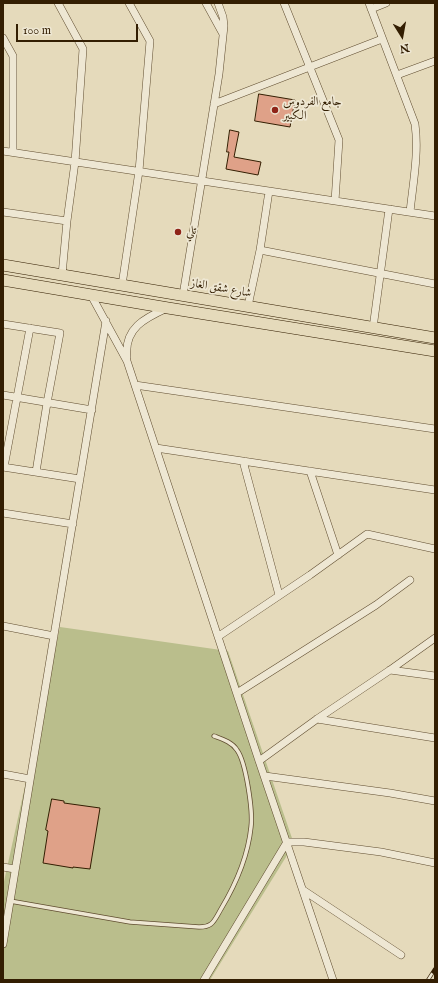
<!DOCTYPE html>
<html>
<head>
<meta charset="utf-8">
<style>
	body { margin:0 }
	#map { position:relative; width:438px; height:983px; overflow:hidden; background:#e5dabb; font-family:"IM FELL English",serif }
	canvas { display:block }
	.frame { position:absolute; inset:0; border:4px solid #331e02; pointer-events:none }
	.north { position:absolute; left:382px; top:16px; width:40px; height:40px; -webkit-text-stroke:3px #eee7d3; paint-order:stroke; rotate:169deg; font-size:11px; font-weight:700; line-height:16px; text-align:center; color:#331e02 }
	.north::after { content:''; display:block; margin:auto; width:14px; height:18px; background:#331e02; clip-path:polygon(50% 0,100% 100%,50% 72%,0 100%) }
	.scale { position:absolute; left:16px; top:24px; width:122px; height:18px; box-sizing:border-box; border:2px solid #331e02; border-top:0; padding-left:5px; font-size:12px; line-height:14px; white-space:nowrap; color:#331e02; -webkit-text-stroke:3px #eee7d3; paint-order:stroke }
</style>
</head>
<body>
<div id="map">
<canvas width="438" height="983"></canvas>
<div class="frame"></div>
<div class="north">N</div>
<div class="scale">100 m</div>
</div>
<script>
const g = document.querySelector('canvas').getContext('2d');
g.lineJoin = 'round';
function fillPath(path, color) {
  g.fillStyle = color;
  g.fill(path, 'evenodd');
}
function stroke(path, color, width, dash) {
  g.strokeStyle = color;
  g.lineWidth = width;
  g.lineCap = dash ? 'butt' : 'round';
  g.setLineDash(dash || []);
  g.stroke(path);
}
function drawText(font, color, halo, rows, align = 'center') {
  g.font = font + ' "IM FELL English",Amiri,serif';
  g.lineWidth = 3.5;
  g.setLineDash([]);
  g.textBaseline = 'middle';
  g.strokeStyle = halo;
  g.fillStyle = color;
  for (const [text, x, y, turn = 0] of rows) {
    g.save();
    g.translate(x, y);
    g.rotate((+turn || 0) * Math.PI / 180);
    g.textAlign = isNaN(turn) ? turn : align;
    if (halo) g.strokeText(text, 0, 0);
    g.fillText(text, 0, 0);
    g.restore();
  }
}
const green = new Path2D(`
	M 60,627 L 228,651 L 294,844 L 210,980 L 3,980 L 3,886 Z`);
const building = new Path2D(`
	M 259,94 L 295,100 L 290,127 L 255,121 Z
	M 230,130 L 239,132 L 234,157 L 261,162 L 258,175 L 226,169 L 229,152 L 227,152 Z
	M 52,799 L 64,801 L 64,803 L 100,808 L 90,869 L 73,867 L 73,868 L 43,863 L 48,831 L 46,830 Z`);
const lane = new Path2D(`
	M 10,901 L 130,922 L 199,927 C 203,927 207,927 211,924 C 215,921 218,914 221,909 C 236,884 248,856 251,827 C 253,811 246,762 237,750 C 232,742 222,739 214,736`);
const street = new Path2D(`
	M 206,3 L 223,34
	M 284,3 L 339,140 L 335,201
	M 369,3 L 415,124 C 419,153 413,183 410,212
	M 371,9 L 386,3
	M 3,38 L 13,56 L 13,152
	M 397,75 L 435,61
	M 214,104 L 382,39
	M 3,151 L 435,216
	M 3,212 L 67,221 L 75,162 L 83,49 L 58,3
	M 260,250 L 435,284
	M 62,275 L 67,221
	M 122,285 L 139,171 L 150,41 L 129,3
	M 91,295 L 127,361 L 259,761 L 333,980
	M 183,295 L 219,74 L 224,26 L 223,17 L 218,3
	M 248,306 L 260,250 L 269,191
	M 3,324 L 60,333 L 47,403 L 36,472
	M 373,328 L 389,209
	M 127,357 C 124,328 145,318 167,308
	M 135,385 L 435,429
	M 3,395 L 92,410
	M 156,448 L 435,490
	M 243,461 L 279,595
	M 3,467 L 80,479
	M 4,467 L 30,328
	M 310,471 L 338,555
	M 3,513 L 73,524
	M 3,626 L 54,636
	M 219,636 L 310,575 L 367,534 L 435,549
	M 390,670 L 435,676
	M 237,693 L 376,605 L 410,580
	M 317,719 L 435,738
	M 259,761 L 317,719 L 390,670 L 435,638
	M 3,774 L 30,779
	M 265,776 L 390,793 L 435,801
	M 3,867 L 15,869
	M 303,890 L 401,955
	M 3,944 L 106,321
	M 204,980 L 287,842 L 304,842 L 381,852 L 435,863`);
const primary = new Path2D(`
	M 3,265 L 435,338
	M 3,280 L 168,308 L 435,351`);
const rail = new Path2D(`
	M 428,980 L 435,969`);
const markers = [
	[275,110,4,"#8f2418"],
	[178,232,4,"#8f2418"]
];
const poiNames = [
	["جامع الفردوس",283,103],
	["الكبير",283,117],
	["تلي",186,232]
];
const streetNames = [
	["شارع شقق الغاز",221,289,10]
];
fillPath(green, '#babe8c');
fillPath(building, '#dfa188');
stroke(building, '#331e02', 1);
stroke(lane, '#604d30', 5);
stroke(street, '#604d30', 8);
stroke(primary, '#331e02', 12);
stroke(lane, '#eee7d3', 3.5);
stroke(street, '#eee7d3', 7);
stroke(primary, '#e5dabb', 11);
stroke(rail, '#331e02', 4);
stroke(rail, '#eee7d3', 2.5, [8]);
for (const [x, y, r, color] of markers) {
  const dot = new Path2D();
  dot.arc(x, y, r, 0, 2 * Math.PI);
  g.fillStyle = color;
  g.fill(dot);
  stroke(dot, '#eee7d3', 1.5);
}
drawText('12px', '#331e02', '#eee7d3', poiNames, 'left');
drawText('12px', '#331e02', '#eee7d3', streetNames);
</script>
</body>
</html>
